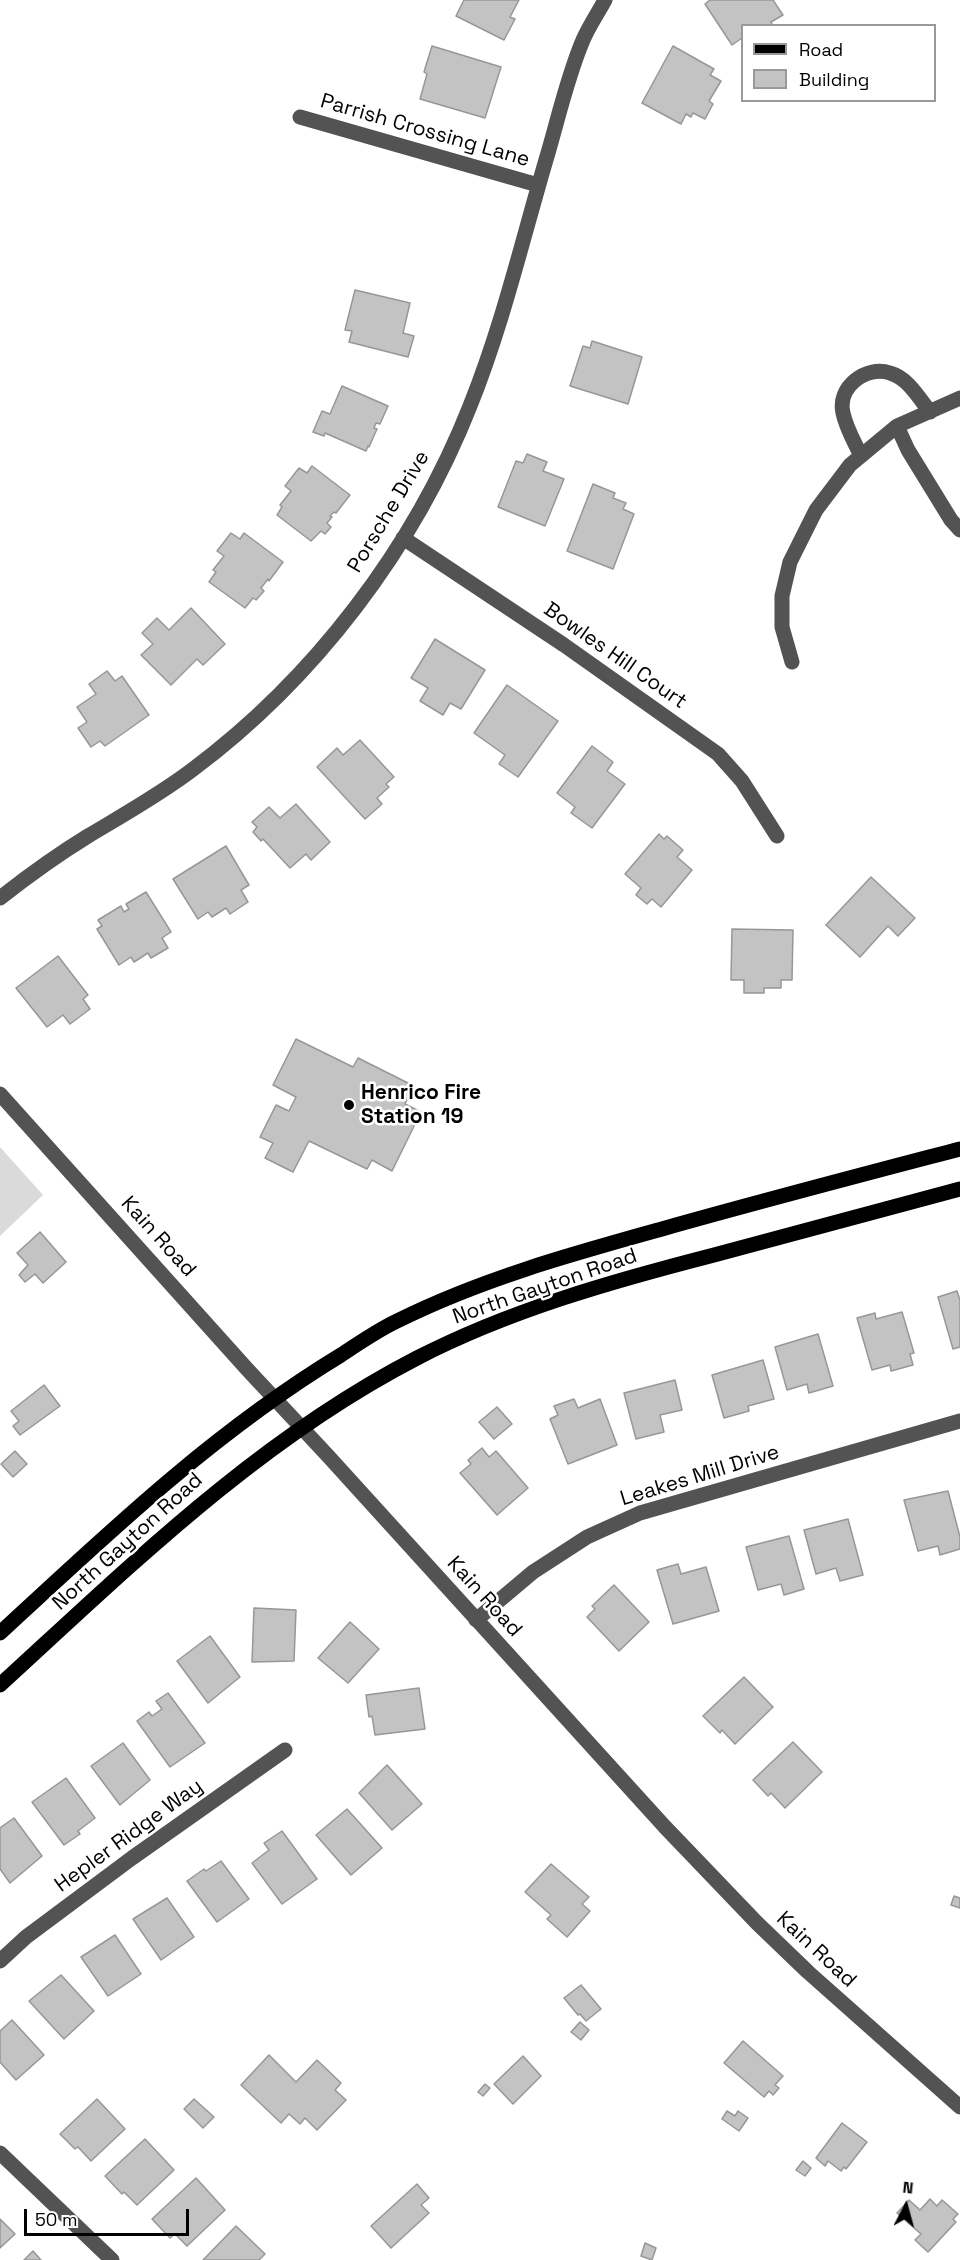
<!DOCTYPE html>
<html>
<head>
<meta charset="utf-8">
<style>
	body { margin:0 }
	#map { position:relative; width:960px; height:2260px; overflow:hidden; background:#fff; font-family:"Space Grotesk",sans-serif }
	canvas { display:block }
	.legend { position:absolute; left:741px; top:24px; width:195px; height:78px; box-sizing:border-box; background:#fff; border:2px solid #999; margin:0; padding:8px 10px; list-style:none; font-size:18px; color:#000 }
	.legend li { display:flex; align-items:center; gap:12px; height:30px }
	.legend b { width:30px; border:2px solid #999 }
	.north { position:absolute; left:876px; top:2176px; width:60px; height:60px; -webkit-text-stroke:4px #fff; paint-order:stroke; rotate:6deg; font-size:16px; font-weight:700; line-height:24px; text-align:center; color:#000 }
	.north::after { content:''; display:block; margin:auto; width:21px; height:27px; background:#000; clip-path:polygon(50% 0,100% 100%,50% 72%,0 100%) }
	.scale { position:absolute; left:24px; top:2209px; width:165px; height:27px; box-sizing:border-box; border:3px solid #000; border-top:0; padding-left:8px; font-size:18px; line-height:21px; white-space:nowrap; color:#000; -webkit-text-stroke:4px #fff; paint-order:stroke }
</style>
</head>
<body>
<div id="map">
<canvas width="960" height="2260"></canvas>
<ul class="legend">
<li><b style="height:8px;background:#000"></b>Road</li>
<li><b style="height:16px;background:#c3c3c3"></b>Building</li>
</ul>
<div class="north">N</div>
<div class="scale">50 m</div>
</div>
<script>
const g = document.querySelector('canvas').getContext('2d');
g.lineJoin = 'round';
function fillPath(path, color) {
  g.fillStyle = color;
  g.fill(path, 'evenodd');
}
function stroke(path, color, width, dash) {
  g.strokeStyle = color;
  g.lineWidth = width;
  g.lineCap = dash ? 'butt' : 'round';
  g.setLineDash(dash || []);
  g.stroke(path);
}
function drawText(font, color, halo, rows, align = 'center') {
  g.font = font + ' "Space Grotesk",sans-serif';
  g.lineWidth = 5;
  g.setLineDash([]);
  g.textBaseline = 'middle';
  g.strokeStyle = halo;
  g.fillStyle = color;
  for (const [text, x, y, turn = 0] of rows) {
    g.save();
    g.translate(x, y);
    g.rotate((+turn || 0) * Math.PI / 180);
    g.textAlign = isNaN(turn) ? turn : align;
    if (halo) g.strokeText(text, 0, 0);
    g.fillText(text, 0, 0);
    g.restore();
  }
}
const green = new Path2D(`
	M 0,1147 L 43,1195 L 0,1236 Z`);
const building = new Path2D(`
	M 464,0 L 519,0 L 510,17 L 515,19 L 504,40 L 456,16 Z
	M 710,0 L 773,0 L 783,15 L 771,22 L 773,26 L 742,26 L 742,38 L 732,45 L 705,4 Z
	M 432,46 L 501,67 L 485,118 L 420,99 L 427,74 L 424,72 Z
	M 673,46 L 714,69 L 710,75 L 721,81 L 709,101 L 713,104 L 705,119 L 693,113 L 691,117 L 686,114 L 681,124 L 642,103 Z
	M 355,290 L 410,303 L 403,333 L 414,336 L 408,357 L 349,342 L 352,331 L 345,330 Z
	M 592,341 L 642,357 L 628,404 L 570,386 L 583,346 L 590,348 Z
	M 342,386 L 388,406 L 380,424 L 376,423 L 374,428 L 377,429 L 369,447 L 368,446 L 366,451 L 325,433 L 324,436 L 313,432 L 322,411 L 330,414 Z
	M 527,454 L 547,462 L 543,471 L 564,479 L 545,526 L 498,507 L 516,461 L 523,463 Z
	M 312,466 L 350,495 L 336,513 L 334,512 L 330,516 L 332,517 L 327,523 L 331,527 L 325,534 L 321,531 L 311,541 L 277,515 L 282,507 L 280,505 L 291,491 L 285,486 L 299,468 L 307,473 Z
	M 593,484 L 615,493 L 613,498 L 626,503 L 623,509 L 634,514 L 613,569 L 567,551 Z
	M 231,533 L 240,539 L 244,533 L 283,562 L 269,581 L 268,579 L 261,588 L 264,591 L 256,600 L 253,598 L 245,608 L 209,582 L 216,572 L 213,570 L 224,556 L 217,551 Z
	M 191,608 L 225,644 L 203,665 L 197,659 L 171,685 L 141,655 L 153,644 L 142,633 L 157,618 L 169,630 Z
	M 435,639 L 485,670 L 461,709 L 450,703 L 443,715 L 420,701 L 428,688 L 411,678 Z
	M 107,671 L 115,681 L 122,676 L 149,715 L 105,746 L 100,741 L 91,747 L 78,728 L 87,722 L 77,707 L 96,694 L 89,684 Z
	M 507,685 L 558,721 L 518,777 L 499,764 L 505,755 L 474,733 Z
	M 360,740 L 394,777 L 386,784 L 389,787 L 377,798 L 382,804 L 365,819 L 317,767 L 337,748 L 343,755 Z
	M 592,746 L 613,762 L 607,771 L 625,784 L 592,828 L 571,813 L 575,807 L 557,793 Z
	M 296,804 L 330,842 L 311,860 L 306,854 L 290,868 L 263,839 L 261,841 L 253,832 L 257,827 L 252,822 L 269,807 L 280,818 Z
	M 659,834 L 664,839 L 667,836 L 683,850 L 677,857 L 692,870 L 661,907 L 652,899 L 647,904 L 636,895 L 641,888 L 625,874 Z
	M 226,846 L 249,885 L 241,890 L 248,902 L 230,914 L 226,908 L 212,917 L 208,912 L 198,919 L 173,879 Z
	M 871,877 L 915,918 L 898,936 L 888,926 L 860,957 L 826,925 Z
	M 146,892 L 171,932 L 162,938 L 168,948 L 151,958 L 148,953 L 134,962 L 131,957 L 119,965 L 97,929 L 102,926 L 98,920 L 121,906 L 124,912 L 129,909 L 126,904 Z
	M 732,929 L 793,930 L 792,980 L 781,980 L 781,988 L 764,988 L 764,993 L 744,993 L 744,980 L 731,980 Z
	M 58,956 L 88,995 L 83,999 L 90,1009 L 70,1024 L 63,1015 L 47,1027 L 16,988 Z
	M 296,1039 L 353,1067 L 358,1058 L 414,1086 L 405,1104 L 421,1112 L 392,1171 L 372,1160 L 367,1169 L 309,1141 L 293,1172 L 265,1158 L 273,1143 L 260,1137 L 276,1105 L 289,1111 L 296,1097 L 273,1085 Z
	M 40,1232 L 66,1262 L 43,1283 L 35,1274 L 25,1282 L 19,1275 L 28,1265 L 17,1253 Z
	M 957,1291 L 960,1300 L 960,1347 L 953,1349 L 938,1297 Z
	M 902,1312 L 914,1353 L 910,1354 L 913,1365 L 891,1371 L 890,1365 L 872,1370 L 857,1318 L 875,1313 L 876,1319 Z
	M 818,1334 L 833,1386 L 809,1393 L 807,1384 L 787,1390 L 775,1347 Z
	M 763,1360 L 774,1399 L 748,1406 L 749,1411 L 724,1418 L 712,1375 Z
	M 675,1380 L 682,1410 L 660,1415 L 664,1432 L 636,1439 L 624,1393 Z
	M 44,1385 L 60,1406 L 20,1435 L 13,1426 L 19,1421 L 11,1411 Z
	M 574,1399 L 578,1408 L 600,1399 L 617,1445 L 568,1464 L 550,1419 L 558,1415 L 554,1406 Z
	M 497,1407 L 512,1424 L 494,1439 L 479,1422 Z
	M 482,1448 L 489,1457 L 496,1451 L 528,1488 L 497,1515 L 460,1473 L 471,1464 L 468,1460 Z
	M 15,1451 L 27,1464 L 13,1477 L 1,1464 Z
	M 948,1491 L 960,1537 L 960,1549 L 940,1555 L 938,1546 L 918,1551 L 904,1500 Z
	M 848,1519 L 863,1575 L 840,1581 L 836,1568 L 816,1574 L 804,1530 Z
	M 789,1536 L 804,1589 L 784,1595 L 781,1584 L 758,1590 L 746,1547 Z
	M 678,1564 L 681,1574 L 706,1567 L 719,1611 L 673,1624 L 657,1570 Z
	M 614,1585 L 649,1622 L 619,1651 L 587,1617 L 595,1609 L 592,1606 Z
	M 254,1608 L 296,1610 L 294,1661 L 252,1662 Z
	M 350,1622 L 379,1649 L 348,1683 L 318,1658 Z
	M 210,1636 L 240,1677 L 208,1703 L 177,1661 Z
	M 744,1677 L 773,1707 L 735,1744 L 722,1730 L 720,1733 L 703,1716 Z
	M 419,1688 L 425,1729 L 375,1735 L 372,1716 L 369,1717 L 366,1695 Z
	M 168,1693 L 205,1743 L 170,1767 L 137,1721 L 149,1712 L 152,1716 L 162,1709 L 156,1701 Z
	M 793,1742 L 822,1772 L 785,1808 L 771,1793 L 768,1796 L 753,1780 Z
	M 123,1743 L 150,1780 L 120,1805 L 91,1766 Z
	M 387,1765 L 422,1804 L 392,1830 L 359,1793 Z
	M 66,1778 L 95,1818 L 78,1831 L 80,1834 L 64,1845 L 32,1802 Z
	M 347,1809 L 382,1848 L 351,1875 L 316,1835 Z
	M 14,1818 L 42,1856 L 10,1883 L 0,1869 L 0,1828 Z
	M 282,1831 L 317,1879 L 282,1904 L 252,1863 L 269,1850 L 264,1843 Z
	M 221,1861 L 249,1899 L 217,1922 L 187,1881 L 204,1869 L 206,1871 Z
	M 551,1864 L 589,1897 L 582,1904 L 590,1911 L 567,1937 L 547,1919 L 551,1915 L 525,1892 Z
	M 954,1896 L 960,1898 L 960,1908 L 951,1905 Z
	M 167,1898 L 194,1937 L 161,1960 L 133,1919 Z
	M 115,1935 L 141,1974 L 108,1996 L 81,1957 Z
	M 61,1975 L 94,2011 L 64,2039 L 29,2001 Z
	M 581,1985 L 601,2009 L 586,2021 L 580,2014 L 578,2015 L 564,1998 Z
	M 12,2020 L 44,2055 L 16,2080 L 0,2062 L 0,2031 Z
	M 580,2022 L 589,2030 L 581,2040 L 571,2032 Z
	M 743,2041 L 783,2076 L 775,2085 L 779,2088 L 773,2095 L 769,2091 L 764,2097 L 724,2063 Z
	M 269,2055 L 296,2082 L 317,2060 L 341,2083 L 335,2090 L 346,2100 L 317,2130 L 305,2118 L 300,2124 L 289,2114 L 281,2123 L 241,2085 Z
	M 523,2056 L 541,2076 L 513,2104 L 494,2084 Z
	M 485,2084 L 490,2088 L 483,2096 L 478,2092 Z
	M 97,2099 L 125,2129 L 91,2161 L 78,2147 L 75,2149 L 60,2134 Z
	M 194,2099 L 214,2117 L 203,2128 L 184,2109 Z
	M 727,2111 L 735,2116 L 738,2111 L 748,2118 L 739,2131 L 722,2119 Z
	M 842,2123 L 867,2142 L 846,2169 L 844,2167 L 841,2171 L 828,2161 L 825,2166 L 816,2158 Z
	M 145,2139 L 174,2170 L 137,2205 L 124,2192 L 122,2194 L 105,2176 Z
	M 803,2161 L 811,2168 L 805,2176 L 796,2170 Z
	M 196,2178 L 225,2210 L 187,2246 L 175,2234 L 170,2238 L 152,2219 Z
	M 417,2184 L 429,2198 L 421,2205 L 429,2213 L 391,2248 L 371,2226 Z
	M 930,2199 L 937,2206 L 942,2200 L 958,2214 L 953,2219 L 956,2222 L 928,2252 L 915,2240 L 921,2234 L 897,2213 L 909,2200 L 920,2210 Z
	M 0,2219 L 15,2234 L 0,2248 Z
	M 236,2226 L 265,2254 L 259,2260 L 203,2260 Z
	M 645,2243 L 656,2248 L 652,2260 L 641,2256 Z
	M 33,2251 L 41,2260 L 24,2260 Z`);
const minor = new Path2D(`
	M 300,117 L 538,185
	M 897,426 L 908,450 L 951,520 L 960,530
	M 861,456 C 855,443 846,428 843,413 C 837,387 866,365 890,373 C 908,378 919,398 930,412
	M 403,538 L 564,645 L 718,754 L 742,781 L 777,836
	M 792,662 L 782,627 L 782,596 L 790,562 L 816,510 L 850,465 L 897,426 L 960,398
	M 0,898 C 28,876 57,855 88,836 C 123,815 159,795 192,770 C 314,679 414,548 470,406 C 503,324 523,237 548,153 C 559,115 568,75 583,40 C 589,26 598,13 605,0
	M 0,1094 L 247,1369 L 329,1457 L 665,1827 L 757,1923 L 808,1972 L 960,2107
	M 476,1620 L 533,1572 L 587,1537 L 640,1513 L 960,1421
	M 0,1961 L 26,1937 L 132,1858 L 285,1750
	M 0,2153 L 112,2260`);
const major = new Path2D(`
	M 0,1633 C 108,1533 214,1432 341,1355 C 359,1343 378,1330 397,1321 C 481,1279 572,1254 662,1229 C 761,1201 861,1175 960,1149
	M 0,1685 C 130,1566 258,1440 417,1358 C 510,1310 613,1281 714,1255 C 796,1233 878,1211 960,1189`);
const markers = [
	[349,1105,6,"#000"]
];
const streetNames = [
	["Parrish Crossing Lane",425,131,16],
	["Porsche Drive",389,512,-59],
	["Bowles Hill Court",615,656,35],
	["Kain Road",158,1237,48],
	["North Gayton Road",545,1287,-19],
	["Leakes Mill Drive",700,1476,-17],
	["North Gayton Road",128,1542,-42],
	["Kain Road",484,1597,48],
	["Hepler Ridge Way",129,1836,-36],
	["Kain Road",816,1950,43]
];
const poiNames = [
	["Henrico Fire",361,1093],
	["Station 19",361,1117]
];
fillPath(green, '#dadada');
fillPath(building, '#c3c3c3');
stroke(building, '#979797', 1.5);
stroke(minor, '#535353', 15);
stroke(major, '#000', 15);
for (const [x, y, r, color] of markers) {
  const dot = new Path2D();
  dot.arc(x, y, r, 0, 2 * Math.PI);
  g.fillStyle = color;
  g.fill(dot);
  stroke(dot, '#fff', 2);
}
drawText('21px', '#000', '#fff', streetNames);
drawText('bold 21px', '#000', '#fff', poiNames, 'left');
</script>
</body>
</html>
